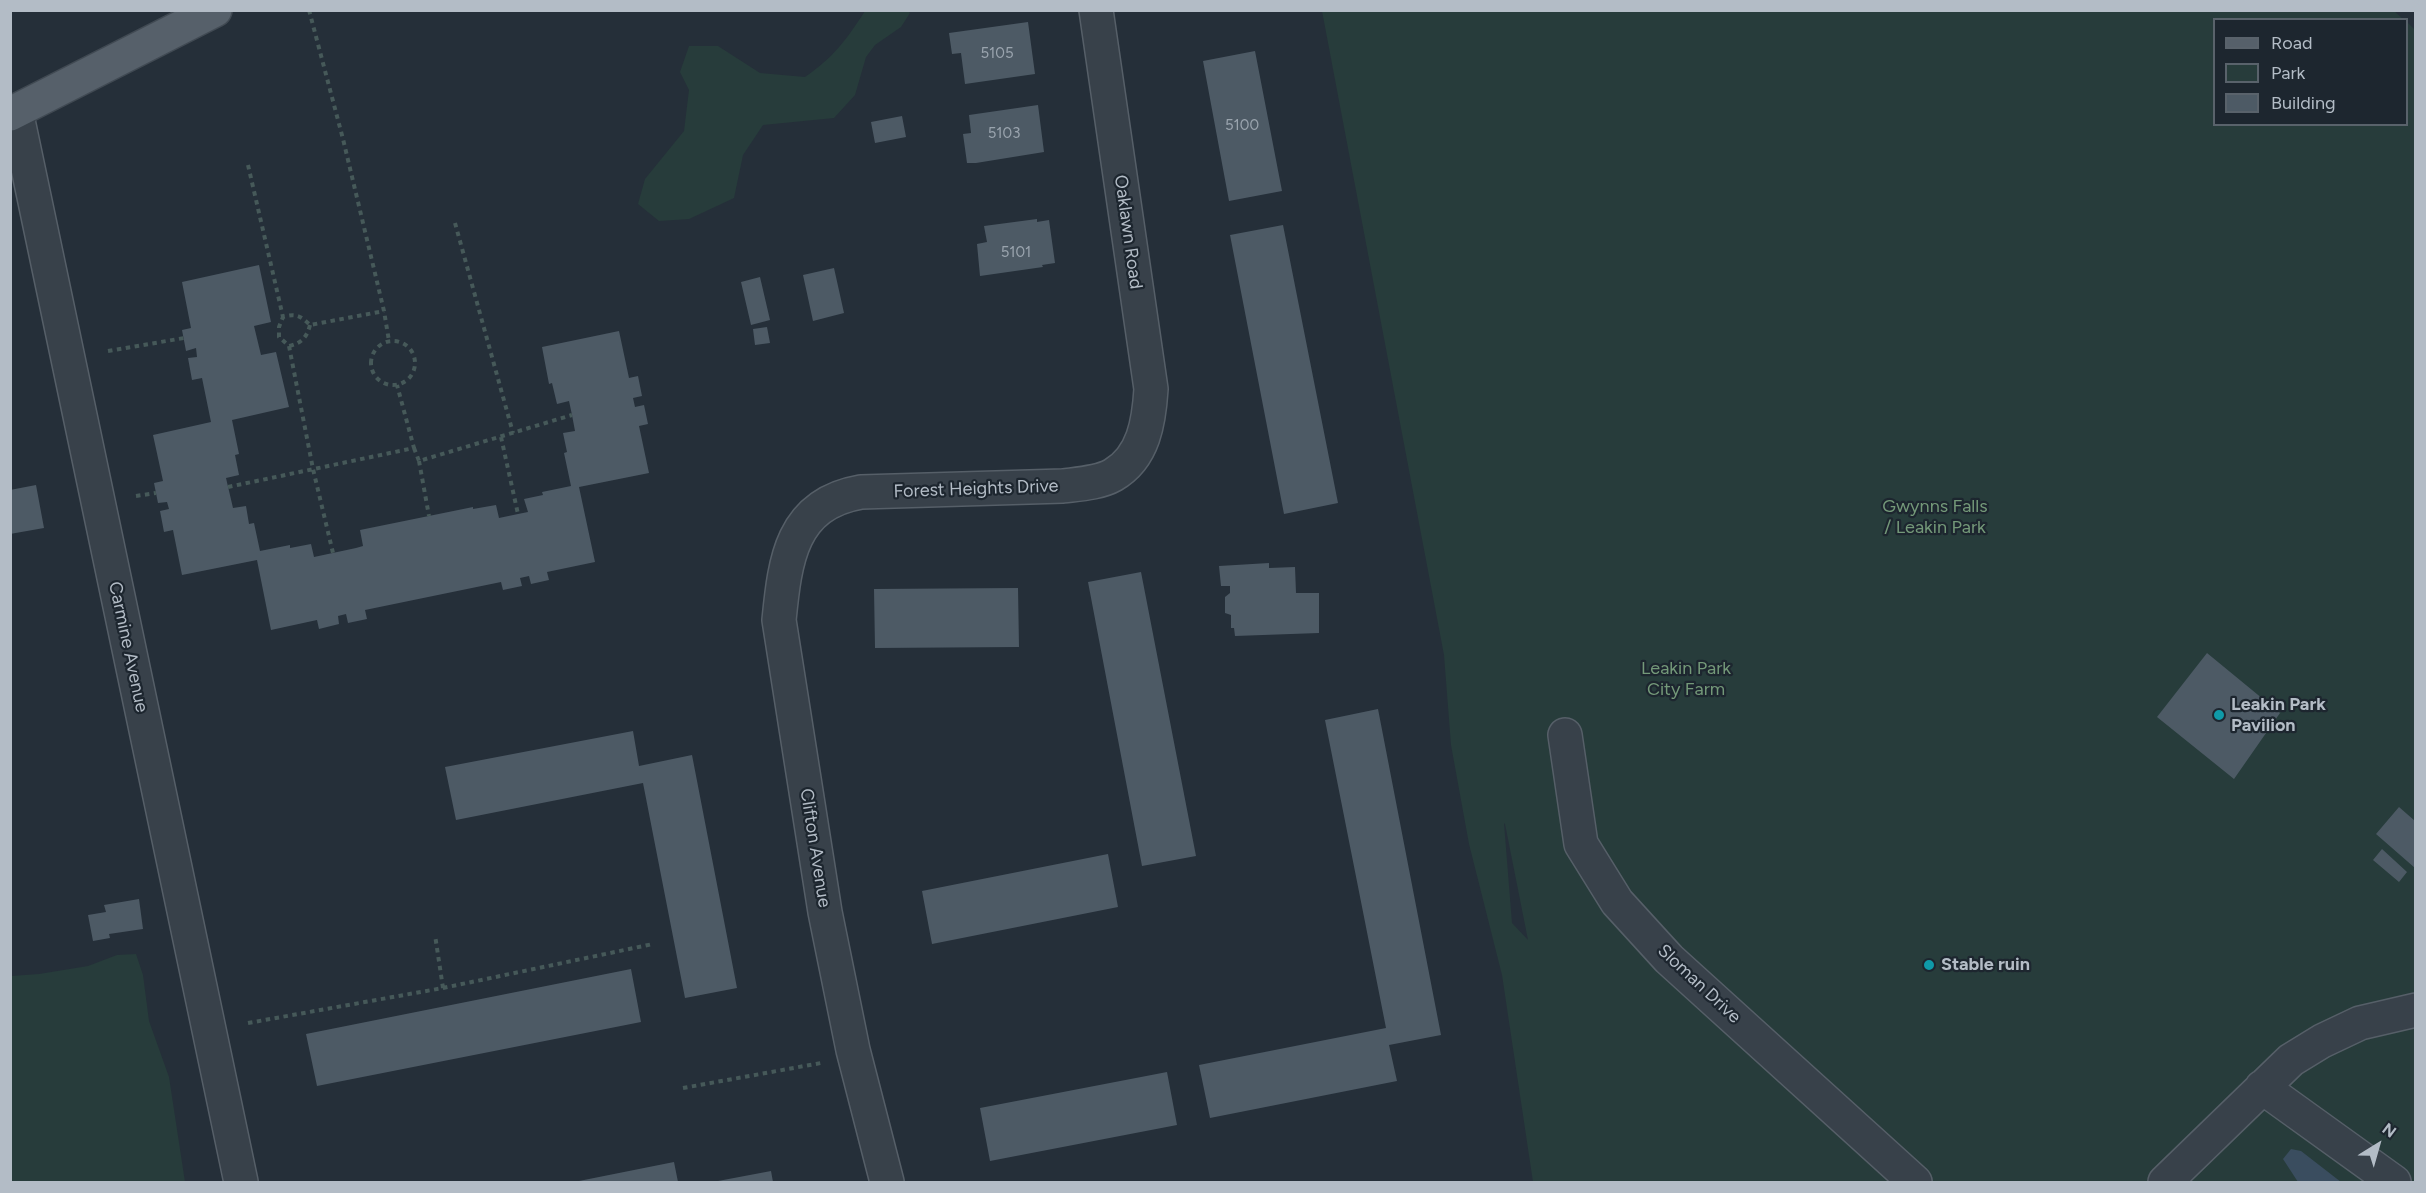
<!DOCTYPE html>
<html>
<head>
<meta charset="utf-8">
<style>
	body { margin:0 }
	#map { position:relative; width:2426px; height:1193px; overflow:hidden; background:#252f39; font-family:Figtree,sans-serif }
	canvas { display:block }
	.frame { position:absolute; inset:0; border:12px solid #b3bcc6; pointer-events:none }
	.legend { position:absolute; left:2213px; top:18px; width:195px; height:108px; box-sizing:border-box; background:#1d262f; border:2px solid #59626b; margin:0; padding:8px 10px; list-style:none; font-size:18px; color:#b3bcc6 }
	.legend li { display:flex; align-items:center; gap:12px; height:30px }
	.legend b { width:30px; border:2px solid #59626b }
	.north { position:absolute; left:2348px; top:1115px; width:60px; height:60px; -webkit-text-stroke:4px #1d262f; paint-order:stroke; rotate:37deg; font-size:16px; font-weight:700; line-height:24px; text-align:center; color:#b3bcc6 }
	.north::after { content:''; display:block; margin:auto; width:21px; height:27px; background:#b3bcc6; clip-path:polygon(50% 0,100% 100%,50% 72%,0 100%) }
</style>
</head>
<body>
<div id="map">
<canvas width="2426" height="1193"></canvas>
<div class="frame"></div>
<ul class="legend">
<li><b style="height:8px;background:#56606a"></b>Road</li>
<li><b style="height:16px;background:#273c3b"></b>Park</li>
<li><b style="height:16px;background:#4d5a65"></b>Building</li>
</ul>
<div class="north">N</div>
</div>
<script>
const g = document.querySelector('canvas').getContext('2d');
g.lineJoin = 'round';
function fillPath(path, color) {
  g.fillStyle = color;
  g.fill(path, 'evenodd');
}
function stroke(path, color, width, dash) {
  g.strokeStyle = color;
  g.lineWidth = width;
  g.lineCap = dash ? 'butt' : 'round';
  g.setLineDash(dash || []);
  g.stroke(path);
}
function drawText(font, color, halo, rows, align = 'center') {
  g.font = font + ' Figtree,sans-serif';
  g.lineWidth = 4.5;
  g.setLineDash([]);
  g.textBaseline = 'middle';
  g.strokeStyle = halo;
  g.fillStyle = color;
  for (const [text, x, y, turn = 0] of rows) {
    g.save();
    g.translate(x, y);
    g.rotate((+turn || 0) * Math.PI / 180);
    g.textAlign = isNaN(turn) ? turn : align;
    if (halo) g.strokeText(text, 0, 0);
    g.fillText(text, 0, 0);
    g.restore();
  }
}
const green = new Path2D(`
	M 2393,10 L 2403,19 L 2214,20 L 2214,124 L 2406,124 L 2407,22 L 2415,30 L 2415,1182 L 1533,1182 L 1502,975 L 1469,844 L 1451,745 L 1444,655 L 1322,11 ZM 1504,823 L 1505,824 L 1528,940 L 1512,923 Z
	M 865,11 L 908,11 L 910,13 L 901,27 L 875,45 L 866,57 L 855,95 L 834,118 L 763,125 L 743,155 L 734,198 L 689,219 L 659,221 L 638,204 L 645,179 L 684,131 L 689,90 L 680,72 L 689,46 L 718,46 L 760,73 L 805,77 C 833,58 847,39 865,11 Z
	M 136,954 L 143,975 L 149,1021 L 169,1077 L 185,1182 L 11,1182 L 11,976 L 39,974 L 88,966 L 117,955 Z`);
const water = new Path2D(`
	M 2291,1149 L 2301,1151 L 2341,1182 L 2298,1182 L 2283,1159 Z`);
const building = new Path2D(`
	M 1028,22 L 1035,74 L 965,84 L 961,53 L 952,54 L 949,33 Z
	M 1255,51 L 1282,191 L 1229,201 L 1203,61 Z
	M 1038,105 L 1044,152 L 976,163 L 967,163 L 963,134 L 971,133 L 969,115 Z
	M 902,116 L 906,137 L 875,143 L 871,122 Z
	M 1037,219 L 1037,222 L 1049,220 L 1055,263 L 1042,265 L 1043,267 L 980,276 L 977,244 L 987,242 L 984,226 Z
	M 1283,225 L 1338,503 L 1284,514 L 1230,235 Z
	M 259,265 L 271,322 L 254,326 L 261,355 L 276,352 L 289,407 L 232,420 L 239,454 L 235,455 L 239,475 L 226,478 L 233,508 L 246,506 L 249,524 L 254,523 L 260,551 L 290,545 L 290,548 L 311,544 L 314,557 L 356,548 L 363,546 L 360,530 L 473,507 L 473,509 L 496,505 L 499,518 L 518,514 L 528,512 L 524,499 L 543,495 L 542,492 L 571,486 L 564,453 L 567,452 L 563,433 L 575,431 L 572,415 L 569,401 L 557,404 L 552,383 L 549,384 L 542,347 L 619,331 L 629,378 L 638,376 L 642,396 L 633,398 L 635,407 L 644,405 L 648,424 L 639,426 L 649,473 L 579,487 L 595,562 L 547,572 L 549,580 L 531,584 L 529,576 L 520,578 L 522,586 L 503,590 L 501,582 L 365,610 L 367,619 L 348,623 L 346,614 L 338,616 L 339,624 L 319,629 L 317,620 L 271,630 L 257,560 L 182,575 L 173,530 L 164,532 L 160,511 L 169,509 L 167,502 L 158,503 L 154,483 L 163,481 L 153,435 L 211,422 L 202,378 L 192,380 L 188,358 L 197,357 L 196,348 L 186,351 L 182,330 L 191,328 L 182,282 Z
	M 834,268 L 844,313 L 813,321 L 803,275 Z
	M 760,277 L 770,320 L 751,325 L 741,282 Z
	M 767,327 L 770,343 L 755,345 L 753,329 Z
	M 36,485 L 44,528 L 10,534 L 10,490 Z
	M 1269,563 L 1269,568 L 1295,567 L 1296,593 L 1319,593 L 1319,633 L 1235,636 L 1234,628 L 1231,628 L 1231,615 L 1225,613 L 1225,597 L 1230,593 L 1230,586 L 1221,586 L 1219,566 Z
	M 1141,572 L 1196,856 L 1142,866 L 1088,582 Z
	M 1018,588 L 1019,647 L 875,648 L 874,589 Z
	M 2207,653 L 2280,713 L 2234,779 L 2157,717 Z
	M 1378,709 L 1441,1035 L 1389,1045 L 1397,1081 L 1210,1118 L 1199,1065 L 1386,1028 L 1325,720 Z
	M 633,731 L 639,766 L 692,755 L 737,988 L 685,998 L 643,783 L 456,820 L 445,767 Z
	M 2399,807 L 2415,821 L 2415,868 L 2376,834 Z
	M 2382,849 L 2407,872 L 2399,882 L 2373,860 Z
	M 1108,854 L 1118,907 L 932,944 L 922,891 Z
	M 139,899 L 143,929 L 109,934 L 110,938 L 93,941 L 88,915 L 106,912 L 104,905 Z
	M 631,969 L 641,1022 L 317,1086 L 306,1034 Z
	M 1167,1072 L 1177,1125 L 990,1161 L 980,1108 Z
	M 674,1162 L 678,1182 L 579,1182 L 579,1181 Z
	M 771,1171 L 773,1182 L 718,1182 L 718,1181 Z`);
const path = new Path2D(`
	M 309,10 L 343,139 L 384,311 L 389,341
	M 248,165 L 283,317
	M 455,223 L 513,433
	M 310,325 C 307,337 302,343 289,346 L 279,337 L 279,327 L 283,317 C 296,313 301,316 310,325 L 384,311
	M371 363a22 22 0 1 1 44 0a22 22 0 1 1-44 0Z
	M 289,346 L 313,469 L 333,553
	M 108,351 L 184,338
	M 501,437 L 518,514
	M 414,448 L 419,461 L 572,415
	M 419,461 L 429,516
	M 228,487 L 414,448 L 397,385
	M 136,496 L 156,493
	M 443,988 L 653,944
	M 248,1023 L 443,988 L 435,935
	M 683,1088 L 821,1063`);
const minor = new Path2D(`
	M 16,111 L 241,1182
	M 1565,735 L 1581,844 L 1617,902 L 1669,959 L 1915,1182
	M 2262,1087 L 2394,1182
	M 887,1182 L 853,1050 L 825,912 L 779,620 C 785,560 791,504 861,492 L 1063,486 C 1079,484 1099,483 1113,475 C 1144,457 1149,421 1151,389 L 1096,10
	M 2165,1182 L 2291,1060 L 2322,1041 L 2360,1023 L 2416,1010`);
const major = new Path2D(`
	M 10,114 L 215,10`);
const markers = [
	[2219,715,6,"#0f9aa8"],
	[1929,965,6,"#0f9aa8"]
];
const numberNames = [
	["5105",997,54],
	["5100",1242,126],
	["5103",1004,134],
	["5101",1016,253]
];
const streetNames = [
	["Oaklawn Road",1128,232,82],
	["Forest Heights Drive",976,489,-2],
	["Carmine Avenue",128,647,78],
	["Clifton Avenue",815,848,81],
	["Sloman Drive",1699,984,43]
];
const parkNames = [
	["Gwynns Falls",1935,507],
	["/ Leakin Park",1935,528],
	["Leakin Park",1686,669],
	["City Farm",1686,690]
];
const poiNames = [
	["Leakin Park",2231,705],
	["Pavilion",2231,726],
	["Stable ruin",1941,965]
];
fillPath(green, '#273c3b');
fillPath(water, '#3a4d5f');
fillPath(building, '#4d5a65');
stroke(minor, '#565f68', 36);
stroke(major, '#414a53', 36);
stroke(path, '#465959', 4, [4.5, 4.5]);
stroke(minor, '#38414a', 33);
stroke(major, '#56606a', 33);
for (const [x, y, r, color] of markers) {
  const dot = new Path2D();
  dot.arc(x, y, r, 0, 2 * Math.PI);
  g.fillStyle = color;
  g.fill(dot);
  stroke(dot, '#1d262f', 2);
}
drawText('15px', '#9aa4ae', null, numberNames);
drawText('18px', '#b3bcc6', '#1d262f', streetNames);
drawText('18px', '#749979', '#1d262f', parkNames);
drawText('bold 18px', '#b3bcc6', '#1d262f', poiNames, 'left');
</script>
</body>
</html>
